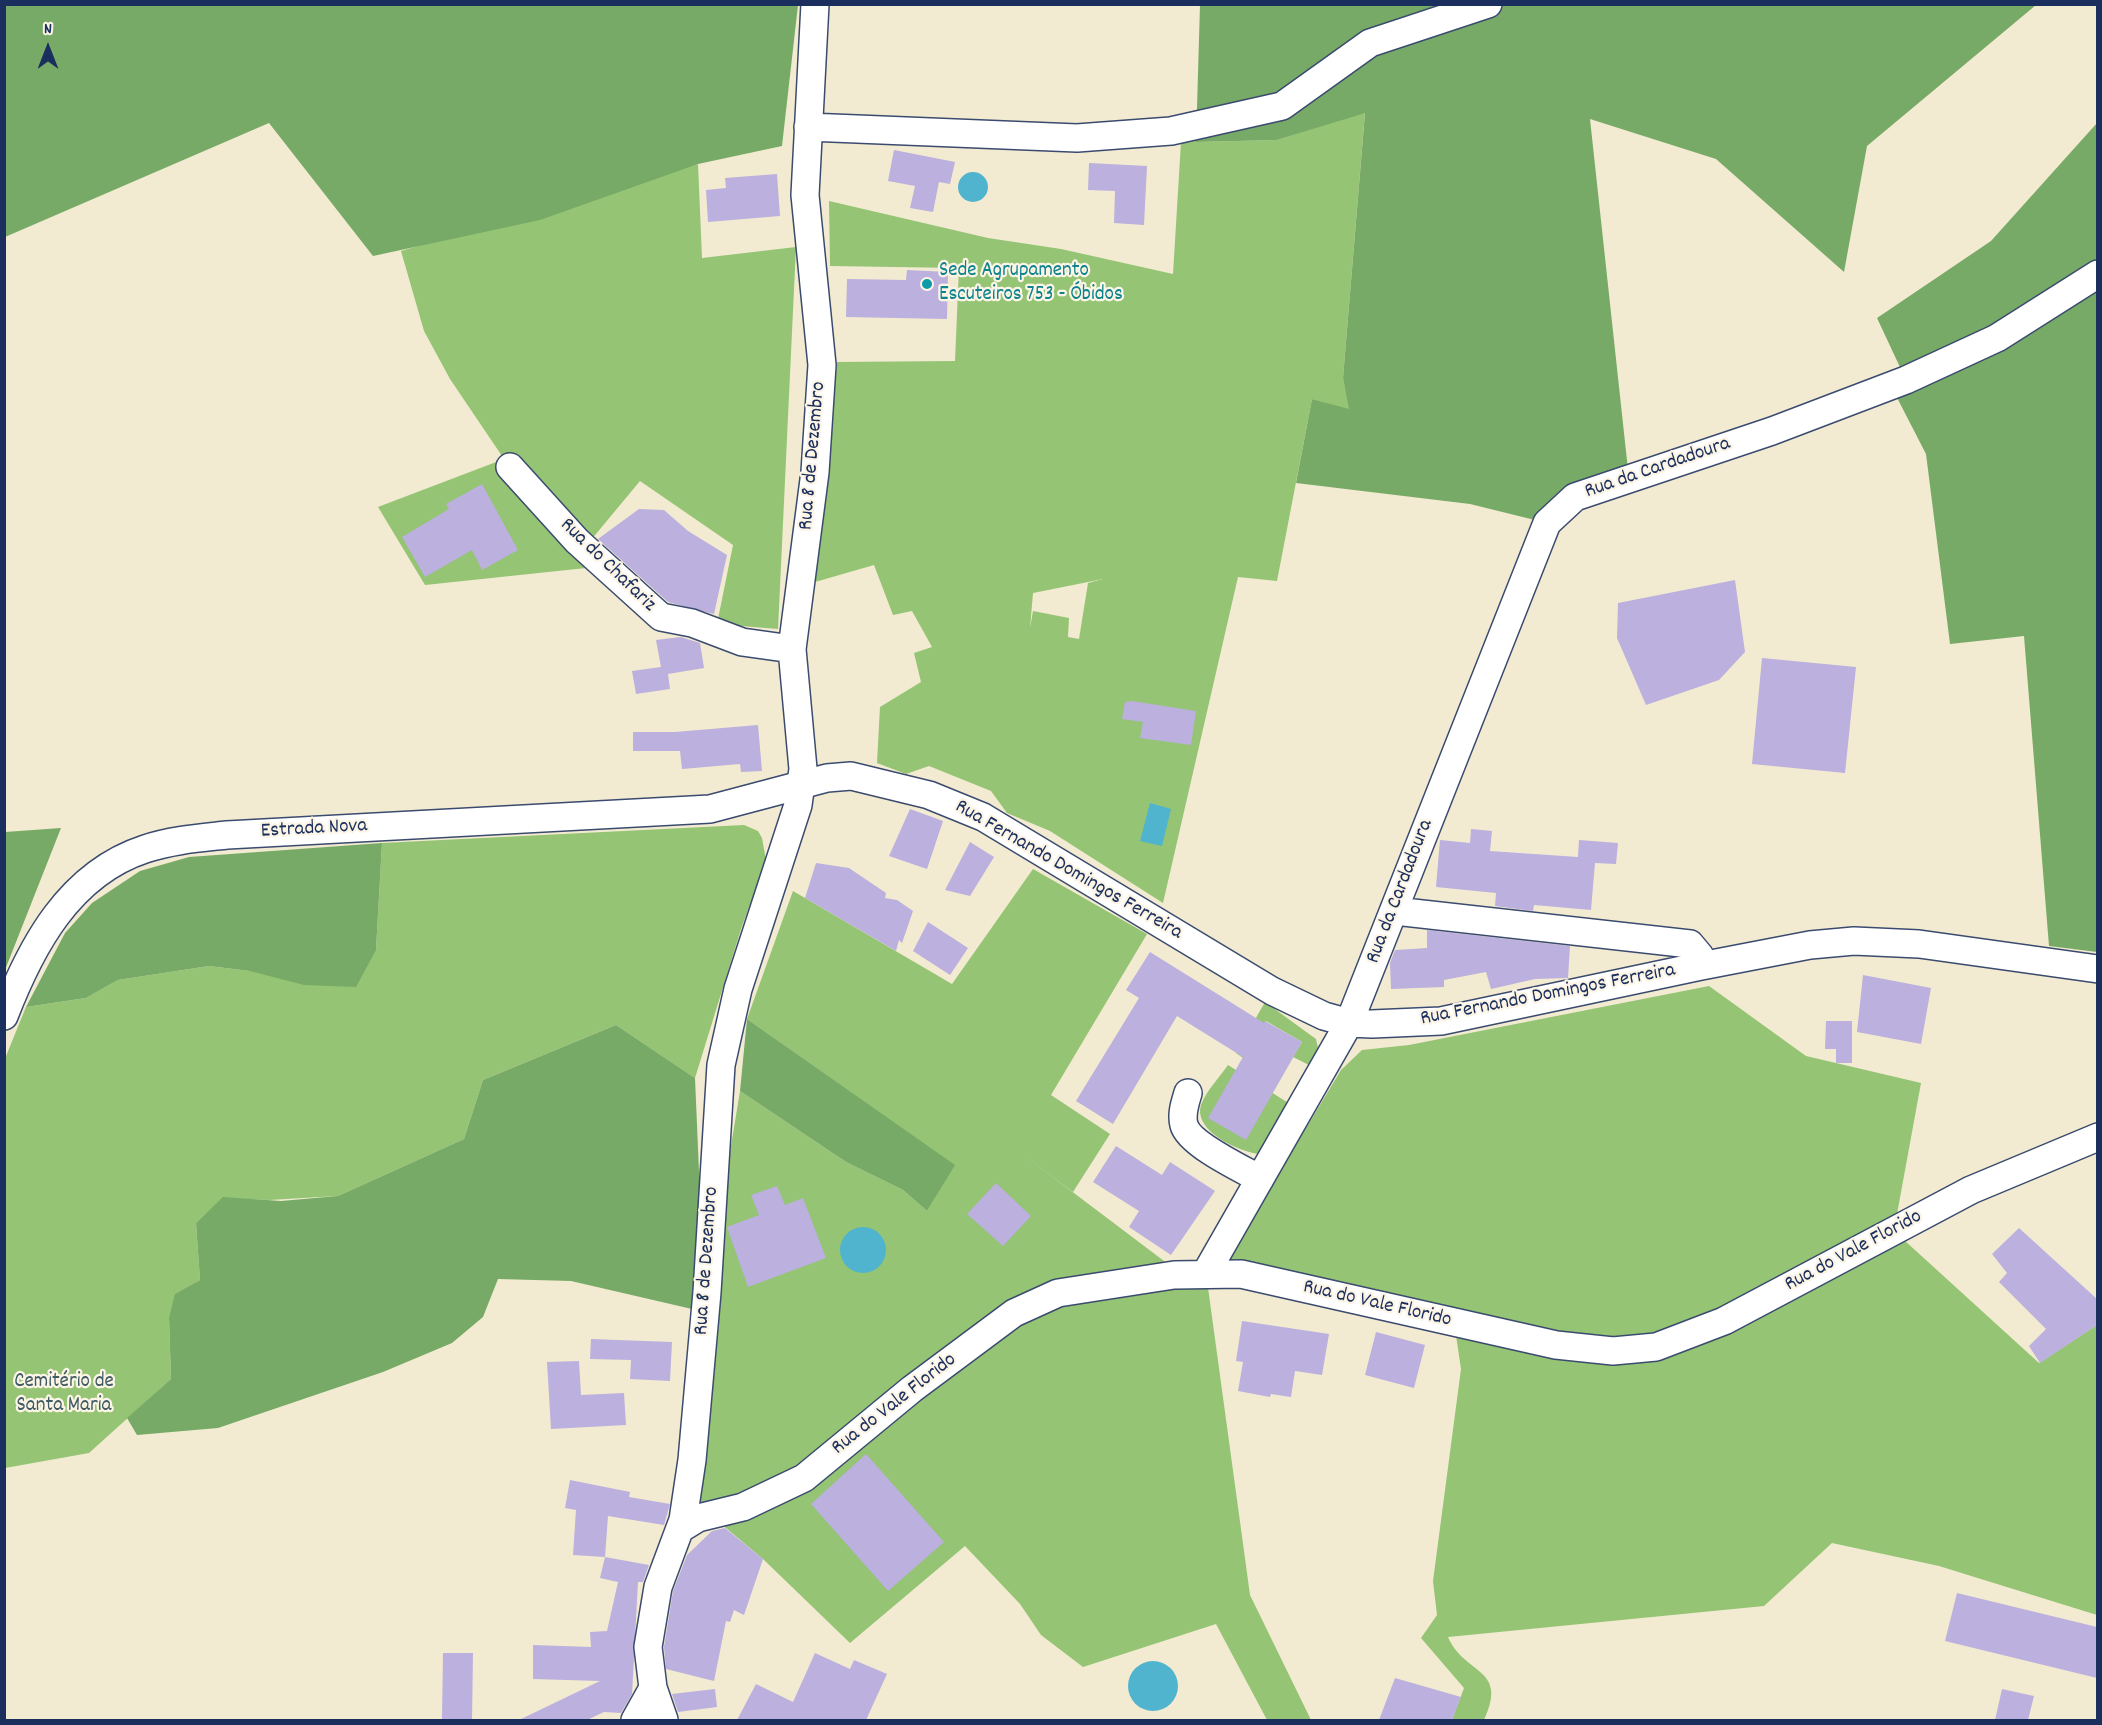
<!DOCTYPE html>
<html>
<head>
<meta charset="utf-8">
<style>
	body { margin:0 }
	#map { position:relative; width:2102px; height:1725px; overflow:hidden; background:#f2ebd1; font-family:Dekko,sans-serif }
	canvas { display:block }
	.frame { position:absolute; inset:0; border:6px solid #1b2f5e; pointer-events:none }
	.north { position:absolute; left:18px; top:18px; width:60px; height:60px; -webkit-text-stroke:4px #fcf5e5; paint-order:stroke; rotate:0deg; font-size:16px; font-weight:700; line-height:24px; text-align:center; color:#1b2f5e }
	.north::after { content:''; display:block; margin:auto; width:21px; height:27px; background:#1b2f5e; clip-path:polygon(50% 0,100% 100%,50% 72%,0 100%) }
</style>
</head>
<body>
<div id="map">
<canvas width="2102" height="1725"></canvas>
<div class="frame"></div>
<div class="north">N</div>
</div>
<script>
const g = document.querySelector('canvas').getContext('2d');
g.lineJoin = 'round';
function fillPath(path, color) {
  g.fillStyle = color;
  g.fill(path, 'evenodd');
}
function stroke(path, color, width, dash) {
  g.strokeStyle = color;
  g.lineWidth = width;
  g.lineCap = dash ? 'butt' : 'round';
  g.setLineDash(dash || []);
  g.stroke(path);
}
function drawText(font, color, halo, rows, align = 'center') {
  g.font = font + ' Dekko,sans-serif';
  g.lineWidth = 4.5;
  g.setLineDash([]);
  g.textBaseline = 'middle';
  g.strokeStyle = halo;
  g.fillStyle = color;
  for (const [text, x, y, turn = 0] of rows) {
    g.save();
    g.translate(x, y);
    g.rotate((+turn || 0) * Math.PI / 180);
    g.textAlign = isNaN(turn) ? turn : align;
    if (halo) g.strokeText(text, 0, 0);
    g.fillText(text, 0, 0);
    g.restore();
  }
}
const green = new Path2D(`
	M 1365,112 L 1343,378 L 1350,410 L 1312,399 L 1277,581 L 1238,577 L 1163,903 L 1050,831 L 1007,813 L 991,791 L 929,766 L 906,774 L 877,763 L 880,707 L 921,682 L 914,653 L 932,647 L 912,611 L 893,615 L 874,565 L 815,582 L 837,362 L 955,361 L 959,268 L 830,266 L 829,201 L 988,238 L 1061,249 L 1173,274 L 1181,142 L 1196,125 L 1196,142 L 1277,140 ZM 1103,579 L 1088,583 L 1079,639 L 1068,637 L 1069,618 L 1033,611 L 1030,628 L 1033,593 Z
	M 698,164 L 702,258 L 796,247 L 778,629 L 717,624 L 733,545 L 640,481 L 586,546 L 605,566 L 425,585 L 378,507 L 504,459 L 450,379 L 424,331 L 401,251 Z
	M 744,825 L 758,831 L 762,838 L 766,860 L 741,929 L 695,1078 L 616,1025 L 483,1080 L 464,1139 L 338,1196 L 269,1200 L 223,1198 L 196,1223 L 200,1280 L 176,1294 L 169,1317 L 171,1379 L 89,1453 L 5,1468 L 4,1061 L 26,1007 L 86,998 L 118,980 L 209,966 L 250,971 L 376,950 L 382,843 Z
	M 1033,869 L 1147,934 L 1051,1095 L 1110,1134 L 1073,1192 L 1017,1150 L 1164,1261 L 1174,1274 L 1206,1273 L 1273,1183 L 1341,1070 L 1362,1050 L 1409,1045 L 1709,986 L 1806,1056 L 1921,1083 L 1897,1214 L 1730,1317 L 1904,1240 L 2039,1363 L 2097,1325 L 2097,1615 L 1939,1566 L 1832,1543 L 1764,1606 L 1448,1637 C 1464,1675 1509,1667 1484,1720 L 1452,1720 L 1464,1688 L 1421,1638 L 1437,1615 L 1433,1581 L 1461,1369 L 1454,1322 L 1206,1273 L 1250,1595 L 1311,1720 L 1267,1720 L 1216,1624 L 1083,1667 L 1041,1635 L 1020,1604 L 965,1546 L 850,1643 L 763,1559 L 720,1523 L 698,1518 L 707,1292 L 740,1091 L 846,1162 L 903,1190 L 927,1211 L 954,1165 L 747,1019 L 793,891 L 952,984 Z
	M 1265,1002 L 1316,1039 L 1319,1052 L 1313,1067 L 1293,1057 L 1302,1042 L 1266,1021 L 1243,1058 L 1236,1053 Z
	M 1228,1065 L 1290,1104 L 1260,1154 C 1239,1152 1193,1131 1201,1105 C 1206,1091 1220,1077 1228,1065 Z`);
const forest = new Path2D(`
	M 5,4 L 798,4 L 798,5 L 782,146 L 698,164 L 540,220 L 373,256 L 269,123 L 5,237 Z
	M 1200,5 L 2036,5 L 1867,146 L 1844,272 L 1716,159 L 1590,119 L 1629,479 L 1547,523 L 1470,504 L 1296,483 L 1312,399 L 1349,409 L 1343,378 L 1365,113 L 1277,140 L 1196,142 Z
	M 2097,123 L 2097,952 L 2049,946 L 2024,636 L 1950,644 L 1926,454 L 1891,386 L 1906,380 L 1877,318 L 1991,241 Z
	M 61,828 L 5,970 L 5,832 Z
	M 382,843 L 376,950 L 356,987 L 304,985 L 250,971 L 209,966 L 118,980 L 86,998 L 26,1007 L 65,933 L 92,903 L 140,871 L 189,857 Z
	M 747,1019 L 955,1165 L 927,1211 L 903,1190 L 846,1162 L 740,1091 Z
	M 616,1025 L 695,1078 L 705,1312 L 571,1281 L 498,1279 L 483,1317 L 452,1343 L 383,1372 L 218,1428 L 137,1435 L 127,1418 L 171,1379 L 169,1317 L 175,1294 L 200,1280 L 196,1223 L 223,1197 L 281,1201 L 338,1196 L 464,1139 L 483,1080 Z`);
const water = new Path2D(`
	M958 187a15 15 0 1 1 30 0a15 15 0 1 1-30 0Z
	M 1150,803 L 1171,809 L 1162,846 L 1140,841 Z
	M840 1250a23 23 0 1 1 46 0a23 23 0 1 1-46 0Z
	M1128 1686a25 25 0 1 1 50 0a25 25 0 1 1-50 0Z`);
const building = new Path2D(`
	M 894,150 L 955,162 L 950,184 L 939,182 L 933,212 L 910,208 L 915,186 L 888,181 Z
	M 1089,163 L 1147,166 L 1144,225 L 1114,223 L 1115,191 L 1088,190 Z
	M 777,174 L 780,216 L 708,222 L 706,190 L 726,188 L 725,178 Z
	M 907,270 L 948,272 L 947,319 L 846,317 L 847,279 L 906,280 Z
	M 482,484 L 518,550 L 482,570 L 472,550 L 425,577 L 402,537 L 449,509 L 446,504 Z
	M 639,509 L 664,510 L 688,531 L 727,555 L 714,614 L 668,602 L 598,539 Z
	M 1735,580 L 1745,652 L 1719,680 L 1646,705 L 1617,638 L 1618,603 Z
	M 681,637 L 700,643 L 704,668 L 668,674 L 670,689 L 636,694 L 632,671 L 661,667 L 656,640 Z
	M 1762,658 L 1856,667 L 1845,773 L 1752,764 Z
	M 1132,701 L 1196,711 L 1191,745 L 1140,738 L 1143,722 L 1122,719 L 1125,702 Z
	M 758,725 L 762,771 L 741,772 L 740,764 L 682,769 L 680,751 L 633,751 L 633,732 L 675,732 Z
	M 910,809 L 943,821 L 927,869 L 889,856 Z
	M 1471,829 L 1492,831 L 1490,851 L 1578,857 L 1579,840 L 1618,843 L 1616,864 L 1595,863 L 1591,910 L 1534,905 L 1533,911 L 1495,906 L 1496,893 L 1436,887 L 1440,840 L 1470,843 Z
	M 970,842 L 994,857 L 970,896 L 945,890 Z
	M 816,863 L 849,868 L 886,893 L 885,898 L 897,900 L 913,911 L 902,943 L 899,940 L 896,951 L 805,898 Z
	M 928,922 L 968,948 L 950,975 L 913,951 Z
	M 1427,930 L 1570,946 L 1568,978 L 1535,979 L 1491,989 L 1486,972 L 1444,980 L 1444,987 L 1391,989 L 1390,963 L 1395,950 L 1427,948 Z
	M 1150,952 L 1264,1023 L 1265,1021 L 1302,1042 L 1246,1140 L 1208,1118 L 1243,1057 L 1177,1016 L 1113,1124 L 1076,1101 L 1139,998 L 1126,990 Z
	M 1863,975 L 1931,988 L 1921,1044 L 1857,1032 Z
	M 1826,1021 L 1852,1021 L 1852,1063 L 1836,1063 L 1836,1049 L 1825,1049 Z
	M 1116,1146 L 1162,1175 L 1170,1162 L 1215,1191 L 1171,1255 L 1129,1227 L 1139,1211 L 1093,1182 Z
	M 996,1183 L 1031,1216 L 1003,1246 L 967,1214 Z
	M 777,1186 L 785,1205 L 803,1198 L 826,1258 L 748,1287 L 727,1227 L 759,1215 L 751,1195 Z
	M 2019,1228 L 2097,1299 L 2097,1325 L 2040,1363 L 2029,1346 L 2046,1329 L 1999,1282 L 2007,1273 L 1992,1254 Z
	M 1242,1321 L 1329,1334 L 1322,1375 L 1295,1371 L 1291,1397 L 1271,1394 L 1270,1397 L 1238,1391 L 1243,1362 L 1236,1361 Z
	M 1376,1332 L 1425,1345 L 1414,1388 L 1365,1375 Z
	M 591,1339 L 672,1342 L 670,1381 L 630,1379 L 631,1360 L 590,1359 Z
	M 579,1361 L 581,1395 L 624,1393 L 626,1425 L 551,1429 L 547,1362 Z
	M 866,1454 L 944,1542 L 888,1591 L 811,1504 Z
	M 570,1480 L 630,1492 L 629,1497 L 670,1504 L 664,1525 L 608,1516 L 605,1557 L 573,1555 L 576,1510 L 565,1508 Z
	M 725,1528 L 763,1559 L 744,1615 L 734,1610 L 730,1622 L 726,1621 L 714,1681 L 666,1669 L 664,1647 L 673,1591 L 687,1555 L 712,1531 Z
	M 605,1557 L 649,1565 L 643,1582 L 638,1582 L 632,1694 L 621,1713 L 604,1712 L 587,1720 L 519,1720 L 600,1681 L 533,1679 L 533,1645 L 591,1647 L 590,1632 L 607,1631 L 618,1582 L 600,1578 Z
	M 1957,1593 L 2097,1627 L 2097,1678 L 1945,1641 Z
	M 443,1653 L 473,1653 L 472,1720 L 442,1720 Z
	M 815,1653 L 850,1669 L 854,1660 L 887,1674 L 866,1720 L 737,1720 L 756,1684 L 793,1702 Z
	M 1395,1678 L 1461,1697 L 1452,1720 L 1379,1720 Z
	M 715,1689 L 717,1707 L 678,1712 L 672,1694 Z
	M 2002,1689 L 2034,1696 L 2028,1720 L 1995,1720 Z`);
const minor = new Path2D(`
	M 808,127 L 1077,138 L 1171,131 L 1282,106 L 1370,43 L 1488,4
	M 510,467 L 577,541 L 661,617 L 692,623 L 742,642 L 792,649
	M 1395,911 L 1690,944 L 1700,956 L 1701,966
	M 4,1016 C 31,946 69,874 145,849 C 172,840 200,838 227,835 L 710,809 L 827,778 L 851,776 L 929,795 L 983,817 L 1272,991 L 1324,1016 L 1349,1023 L 1372,1024 L 1441,1021 L 1701,966 L 1810,945 L 1854,941 L 1919,944 L 2098,969
	M 1188,1093 C 1185,1103 1181,1114 1184,1125 C 1189,1144 1242,1169 1260,1179
	M 1206,1273 L 1349,1023 L 1547,523 L 1575,497 L 1772,431 L 1906,380 L 1997,338 L 2098,274
	M 680,1529 L 698,1518 L 743,1507 L 804,1478 L 912,1389 L 1014,1313 L 1058,1293 L 1174,1275 L 1241,1274 L 1556,1345 L 1613,1351 L 1656,1347 L 1724,1321 L 1971,1190 L 2098,1137
	M 635,1720 L 653,1688
	M 664,1720 L 653,1688 L 648,1647 L 658,1587 L 683,1520 L 692,1460 L 707,1292 L 721,1065 L 738,989 L 798,805 L 803,769 L 792,649 L 815,472 L 822,365 L 805,195 L 815,4`);
const markers = [
	[927,284,6,"#0f9aa8"]
];
const cultureNames = [
	["Sede Agrupamento",939,272],
	["Escuteiros 753 - Óbidos",939,296]
];
const streetNames = [
	["Rua 8 de Dezembro",814,456,-85],
	["Rua da Cardadoura",1658,469,-19],
	["Rua do Chafariz",607,566,44],
	["Estrada Nova",314,830,-3],
	["Rua Fernando Domingos Ferreira",1068,871,30],
	["Rua da Cardadoura",1401,892,-69],
	["Rua Fernando Domingos Ferreira",1548,996,-11],
	["Rua do Vale Florido",1854,1252,-28],
	["Rua 8 de Dezembro",708,1261,-86],
	["Rua do Vale Florido",1377,1305,13],
	["Rua do Vale Florido",895,1405,-38]
];
const parkNames = [
	["Cemitério de",64,1383],
	["Santa Maria",64,1407]
];
fillPath(green, '#94c474');
fillPath(forest, '#7a6');
fillPath(water, '#50b4cf');
fillPath(building, '#bbb0de');
stroke(minor, '#3b4b6f', 30);
stroke(minor, '#fff', 27);
for (const [x, y, r, color] of markers) {
  const dot = new Path2D();
  dot.arc(x, y, r, 0, 2 * Math.PI);
  g.fillStyle = color;
  g.fill(dot);
  stroke(dot, '#fcf5e5', 2);
}
drawText('21px', '#0d838f', '#fcf5e5', cultureNames, 'left');
drawText('21px', '#1b2f5e', '#fcf5e5', streetNames);
drawText('21px', '#3f5c65', '#fcf5e5', parkNames);
</script>
</body>
</html>
